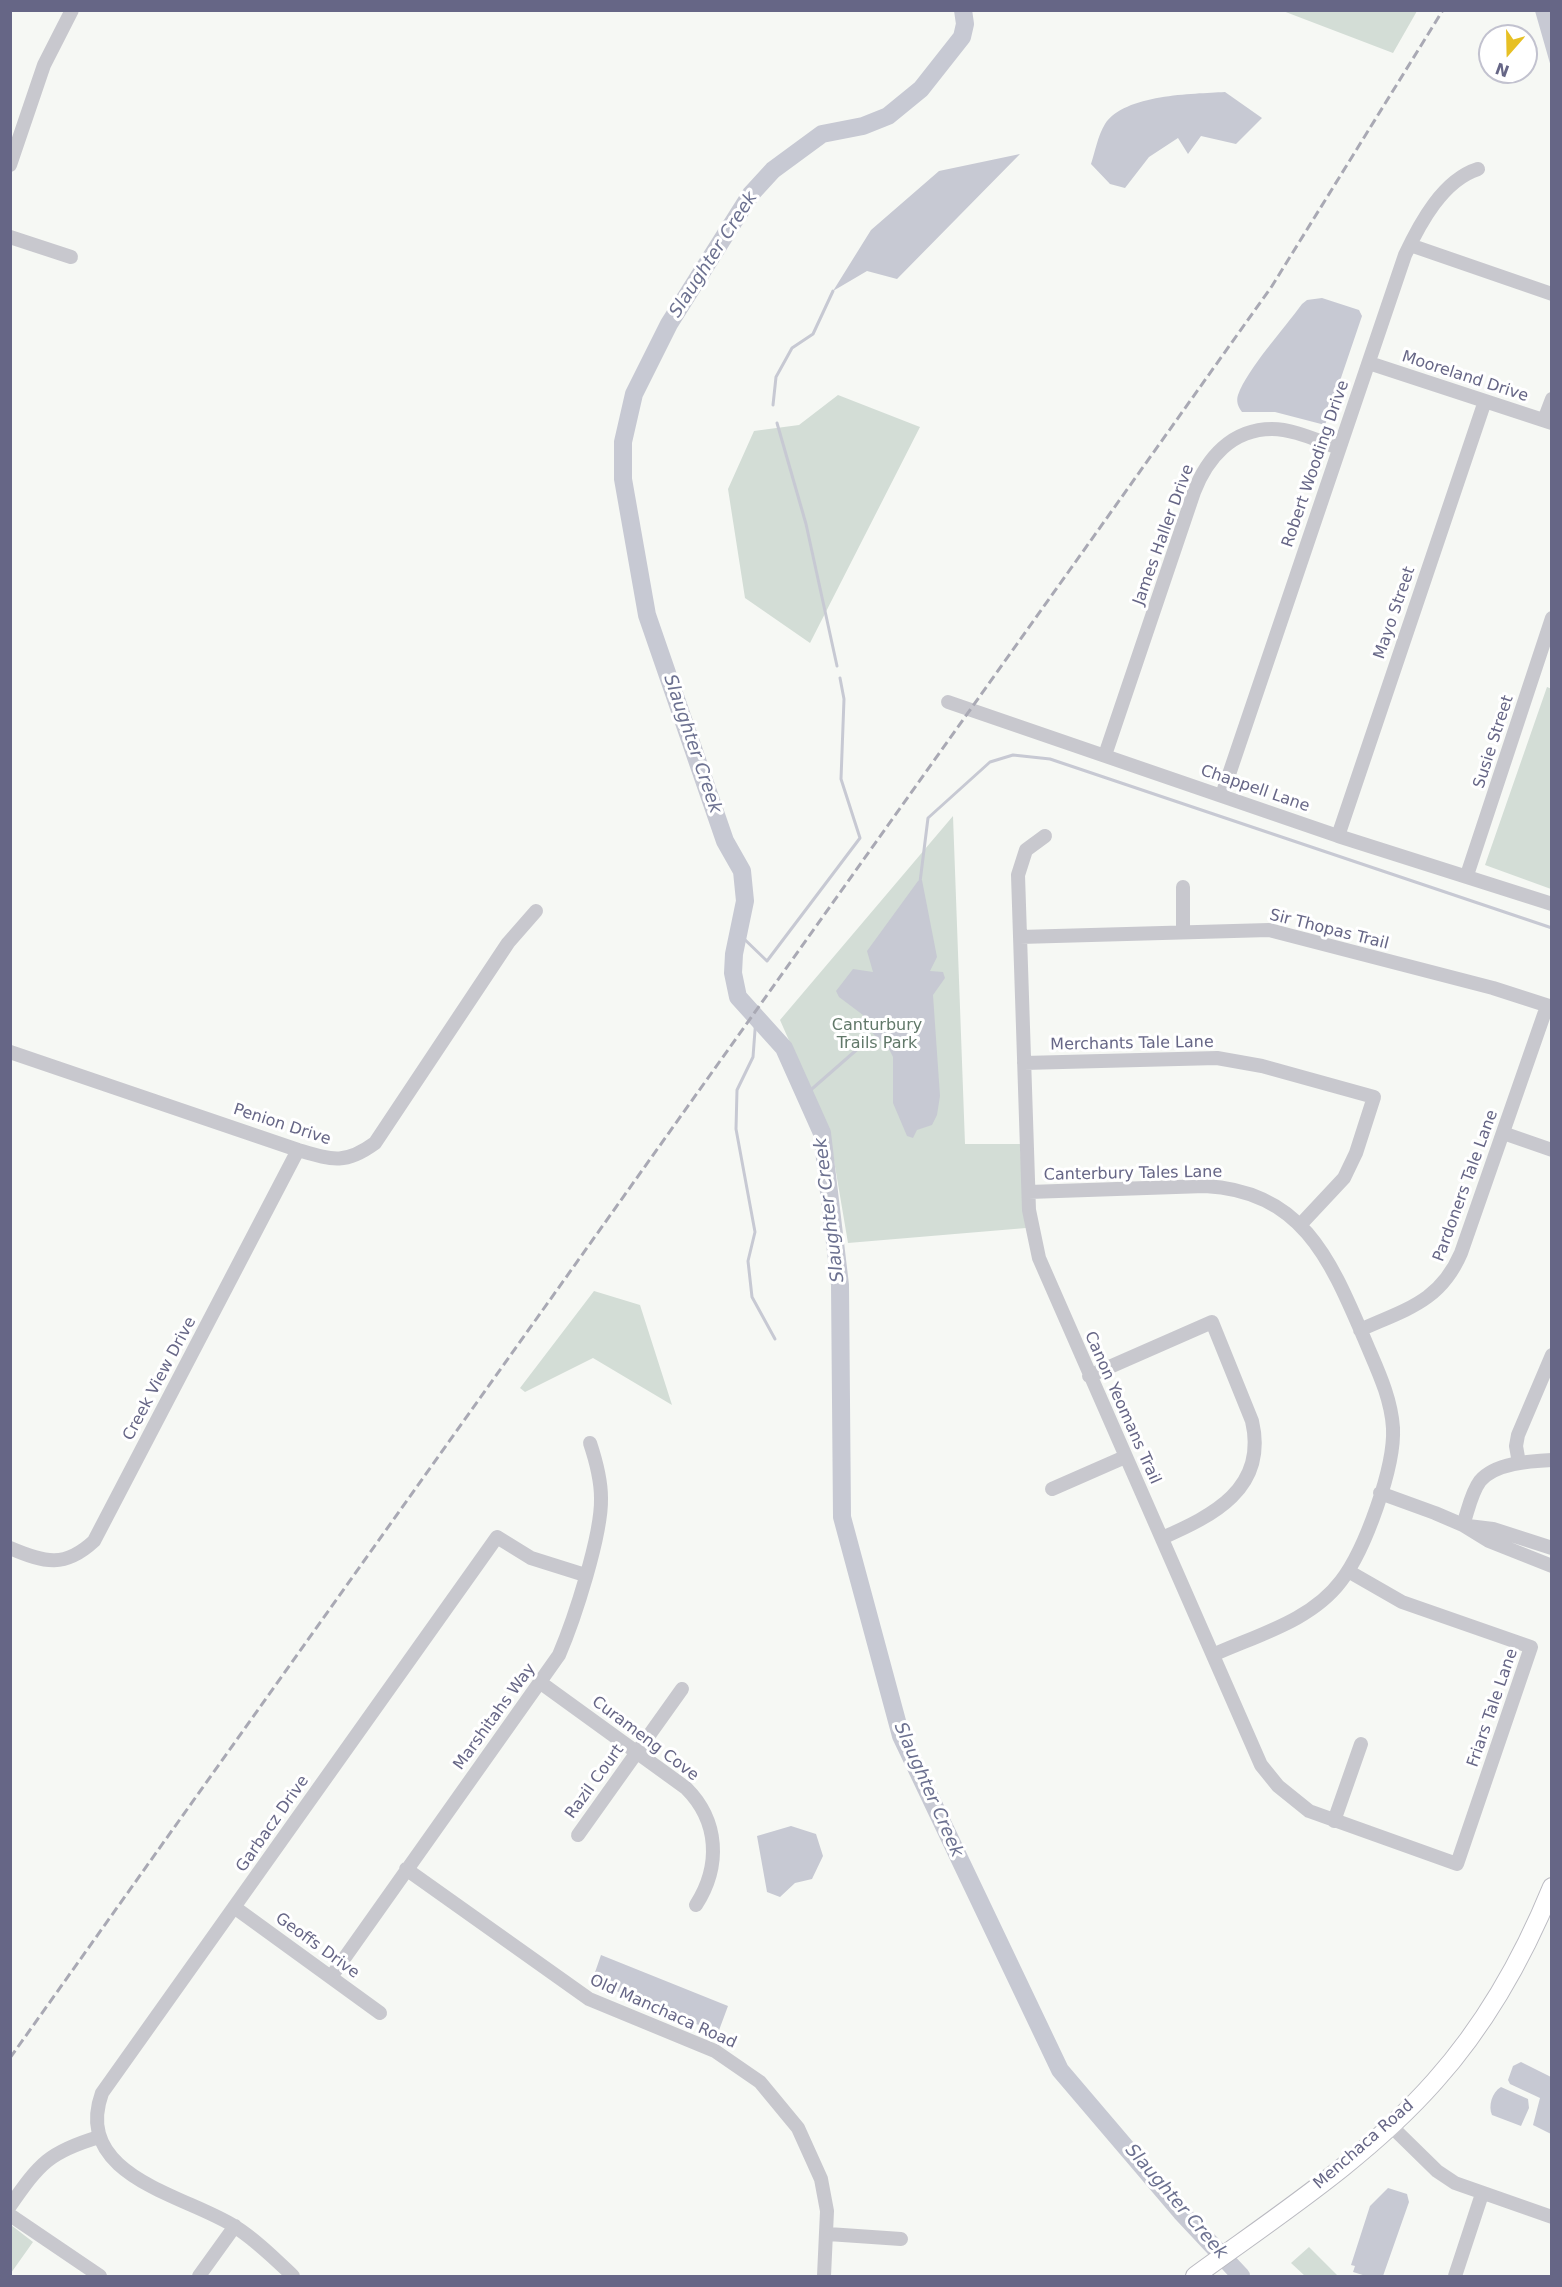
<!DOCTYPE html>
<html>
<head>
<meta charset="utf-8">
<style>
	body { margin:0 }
	#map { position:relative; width:1562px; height:2287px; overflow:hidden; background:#f6f8f4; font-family:"DejaVu Sans",sans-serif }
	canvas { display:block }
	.frame { position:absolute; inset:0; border:12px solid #666686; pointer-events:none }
	.north { position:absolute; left:1478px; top:24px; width:60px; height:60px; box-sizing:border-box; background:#fff; border:2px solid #c2c2cf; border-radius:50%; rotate:200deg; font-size:16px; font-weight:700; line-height:24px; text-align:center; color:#666686 }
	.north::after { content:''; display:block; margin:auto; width:21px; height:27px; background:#e7c024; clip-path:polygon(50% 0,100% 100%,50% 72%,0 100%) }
</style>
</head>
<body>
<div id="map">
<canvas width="1562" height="2287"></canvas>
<div class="frame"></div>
<div class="north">N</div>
</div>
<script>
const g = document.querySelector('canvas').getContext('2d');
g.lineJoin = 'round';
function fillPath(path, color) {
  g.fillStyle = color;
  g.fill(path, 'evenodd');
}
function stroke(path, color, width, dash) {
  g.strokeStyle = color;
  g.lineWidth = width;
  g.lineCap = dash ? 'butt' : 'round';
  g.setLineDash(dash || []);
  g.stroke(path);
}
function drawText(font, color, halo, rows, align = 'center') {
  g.font = font + ' "DejaVu Sans",sans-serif';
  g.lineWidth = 6;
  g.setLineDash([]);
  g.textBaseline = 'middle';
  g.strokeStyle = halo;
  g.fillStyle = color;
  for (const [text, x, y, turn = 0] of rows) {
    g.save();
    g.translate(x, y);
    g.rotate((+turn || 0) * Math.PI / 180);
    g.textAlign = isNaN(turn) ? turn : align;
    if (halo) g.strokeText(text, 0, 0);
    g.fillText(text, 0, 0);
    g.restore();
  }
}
const green = new Path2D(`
	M 1283,11 L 1417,11 L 1393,53 Z
	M 838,395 L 920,427 L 810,643 L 745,598 L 728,489 L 754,431 L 799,425 Z
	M 1547,687 L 1552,689 L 1551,889 L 1485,865 Z
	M 953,816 L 965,1144 L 1020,1144 L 1026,1228 L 848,1243 L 829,1131 L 780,1020 Z
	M 594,1291 L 640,1305 L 672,1405 L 593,1358 L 525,1392 L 520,1388 Z
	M 11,2225 L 33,2242 L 11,2273 Z
	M 1309,2247 L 1338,2276 L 1305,2276 L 1291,2263 Z`);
const water = new Path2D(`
	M 1535,11 L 1551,11 L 1551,67 Z
	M 1225,92 L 1262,118 L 1236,144 L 1201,136 L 1188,154 L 1178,138 L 1149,157 L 1125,188 L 1110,184 L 1091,164 C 1095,152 1098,135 1105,124 C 1125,94 1192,94 1225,92 Z
	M 1020,154 L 897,279 L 867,271 L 833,291 L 871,230 L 939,171 Z
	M 1322,298 L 1359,310 L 1362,316 L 1325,425 L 1275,412 L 1242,412 C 1238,407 1236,401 1238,395 C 1248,368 1284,329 1302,304 L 1307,300 Z
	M 922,880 L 937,957 L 930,971 L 943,972 L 945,978 L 933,995 L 940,1096 L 937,1115 L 932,1125 L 917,1130 L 913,1138 L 907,1136 L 893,1103 L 893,1057 L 889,1049 L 862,1023 L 863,1015 L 839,997 L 836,991 L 853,969 L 873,972 L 867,951 L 918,881 Z
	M 791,1826 L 816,1834 L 823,1856 L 812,1879 L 795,1883 L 780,1897 L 767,1892 L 757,1836 Z
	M 601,1955 L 728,2006 L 718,2033 L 592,1981 Z
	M 1521,2062 L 1551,2077 L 1551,2134 L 1533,2125 L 1540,2098 L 1510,2084 L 1508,2080 L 1513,2066 Z
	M 1501,2087 L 1528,2099 L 1529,2108 L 1521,2126 L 1492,2115 C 1488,2106 1492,2092 1501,2087 Z
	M 1388,2188 L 1407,2194 L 1409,2202 L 1383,2276 L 1366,2276 L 1353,2272 L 1355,2266 L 1351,2265 L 1370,2206 Z`);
const stream = new Path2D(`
	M 773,405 L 776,377 L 792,348 L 813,334 L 833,291
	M 777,423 L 806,524 L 837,666
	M 920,882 L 928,818 L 990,762 L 1013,755 L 1050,759 L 1552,928
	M 739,934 L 767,961 L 860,838 L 841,779 L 844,699 L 840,678
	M 756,1017 L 753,1057 L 737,1090 L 736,1129 L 755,1232 L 748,1261 L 752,1297 L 775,1339
	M 805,1095 L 869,1039`);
const river = new Path2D(`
	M 963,10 L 965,24 L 962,37 L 921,89 L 888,116 L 863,126 L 822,134 L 773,170 L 751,194 L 669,324 L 634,394 L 623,442 L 623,479 L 647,615 L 725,841 L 742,871 L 745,901 L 734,954 L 733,973 L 738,997 L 784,1048 L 822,1133 L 840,1285 L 842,1517 L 901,1736 L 1060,2070 L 1181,2212 L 1241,2276`);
const minor = new Path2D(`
	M 10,165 L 44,65 L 72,10
	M 10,237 L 71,257
	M 1410,245 L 1552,294
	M 1369,363 L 1552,423
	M 1544,420 L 1552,399
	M 948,702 L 1338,836 L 1552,904
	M 1105,755 L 1194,492 C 1207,458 1232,429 1272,429 C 1294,429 1318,441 1339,448
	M 1222,795 L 1405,255 C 1420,223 1443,180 1478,169
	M 1045,836 L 1026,850 L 1018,875 L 1029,1210 L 1039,1258 L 1261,1765 L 1278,1786 L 1309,1811 L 1457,1864 L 1531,1647 L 1402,1602 L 1348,1571
	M 1338,836 L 1485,401
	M 1467,875 L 1552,618
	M 1183,887 L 1183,932
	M 1020,937 L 1269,930 L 1493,988 L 1552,1007
	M 10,1052 L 298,1150 C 332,1160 345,1165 375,1143 L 508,943 L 536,911
	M 1024,1063 L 1217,1058 L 1262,1066 L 1374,1097 L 1356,1153 L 1344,1178 L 1301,1224
	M 1503,1133 L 1552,1150
	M 1029,1192 L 1205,1186 C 1302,1191 1330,1259 1364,1338 C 1376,1367 1391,1396 1393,1428 C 1395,1467 1365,1550 1341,1581 C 1311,1621 1257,1635 1213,1655
	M 1360,1330 C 1406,1309 1440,1302 1461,1253 L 1547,1006
	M 1089,1376 L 1212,1322 L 1252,1421 C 1268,1489 1212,1516 1162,1538
	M 1519,1463 L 1516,1446 L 1518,1435 L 1552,1355
	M 1052,1489 L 1125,1457
	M 1380,1493 L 1435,1513 L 1463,1525 L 1489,1541 L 1552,1566
	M 1463,1525 C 1468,1511 1471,1493 1480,1481 C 1495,1463 1530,1461 1552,1460
	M 1468,1526 L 1493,1529 L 1552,1548
	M 10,1548 C 45,1563 65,1568 94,1541 L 298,1150
	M 541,1683 L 686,1788 C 719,1821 721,1866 696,1905
	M 1334,1821 L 1361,1744
	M 578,1835 L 682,1689
	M 406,1869 L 589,1999 L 715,2051 L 760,2082 L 798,2128 L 821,2179 L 827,2211 L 824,2276
	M 234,1907 L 380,2013
	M 331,1977 L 559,1655 C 574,1620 602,1535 601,1498 C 601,1479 596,1461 590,1443
	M 1391,2126 L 1437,2171 L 1455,2183 L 1552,2217
	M 10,2206 C 40,2163 49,2152 99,2137
	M 10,2215 L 100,2276
	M 828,2234 L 901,2239
	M 199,2276 L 235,2226
	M 293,2276 C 275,2259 256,2240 234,2226 C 185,2195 72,2176 102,2093 L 497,1537 L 531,1558 L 585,1575
	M 1455,2276 L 1482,2194`);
const major = new Path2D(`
	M 1195,2276 C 1277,2216 1367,2158 1435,2081 C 1486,2024 1523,1958 1552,1887`);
const rail = new Path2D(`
	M 10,2058 L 1272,286 L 1443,10`);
const streetNames = [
	["Mooreland Drive",1465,377,18],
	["Robert Wooding Drive",1316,464,-71],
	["James Haller Drive",1164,535,-70],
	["Mayo Street",1395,613,-71],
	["Susie Street",1494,742,-72],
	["Chappell Lane",1255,789,19],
	["Sir Thopas Trail",1329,930,14],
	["Merchants Tale Lane",1132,1044,-1],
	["Penion Drive",282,1125,18],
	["Canterbury Tales Lane",1133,1174,-1],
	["Pardoners Tale Lane",1466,1186,-70],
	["Creek View Drive",160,1379,-62],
	["Canon Yeomans Trail",1122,1408,66],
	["Friars Tale Lane",1493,1708,-71],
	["Marshitahs Way",495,1717,-54],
	["Curameng Cove",645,1739,37],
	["Razil Court",595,1782,-54],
	["Garbacz Drive",273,1824,-55],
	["Geoffs Drive",317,1946,36],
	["Old Manchaca Road",663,2012,24],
	["Menchaca Road",1364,2145,-41]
];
const parkNames = [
	["Canturbury",877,1026],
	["Trails Park",877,1044]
];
const waterNames = [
	["Slaughter Creek",714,255,-57],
	["Slaughter Creek",692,744,71],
	["Slaughter Creek",830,1210,-97],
	["Slaughter Creek",928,1790,66],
	["Slaughter Creek",1176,2202,49]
];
fillPath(green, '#d3ddd6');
fillPath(water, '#c7c9d3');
stroke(stream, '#c7c9d3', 3);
stroke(river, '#c7c9d3', 18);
stroke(major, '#babac1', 20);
stroke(minor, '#c8c8ce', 14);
stroke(major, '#fff', 18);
stroke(rail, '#a9a9b4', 3, [9, 4.5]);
drawText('16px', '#666686', '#fff', streetNames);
drawText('16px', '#617869', '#fff', parkNames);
drawText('italic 18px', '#6c7190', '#fff', waterNames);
</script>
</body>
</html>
